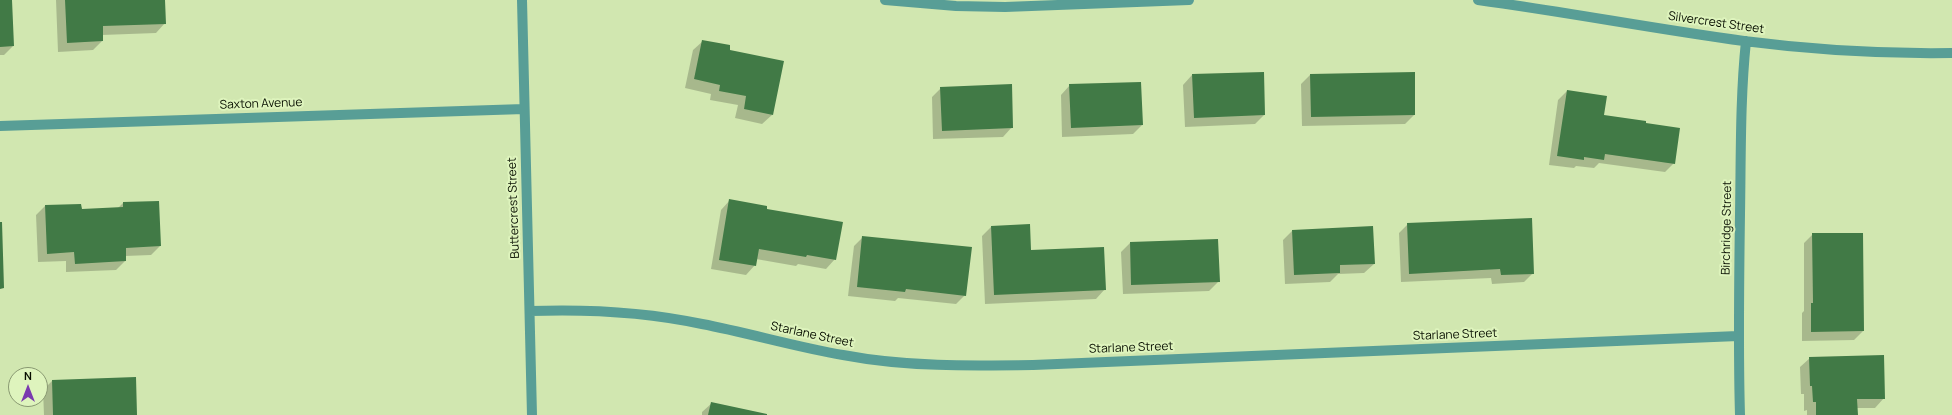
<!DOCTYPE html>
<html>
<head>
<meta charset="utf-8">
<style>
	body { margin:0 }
	#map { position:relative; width:1952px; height:415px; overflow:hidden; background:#d1e7b0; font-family:Manrope,sans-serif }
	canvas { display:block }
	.north { position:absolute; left:8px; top:367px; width:40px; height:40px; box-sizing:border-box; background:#def4bd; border:1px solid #889871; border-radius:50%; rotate:0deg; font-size:11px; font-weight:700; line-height:16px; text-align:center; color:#080f00 }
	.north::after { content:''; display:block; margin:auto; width:14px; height:18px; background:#7a3aaf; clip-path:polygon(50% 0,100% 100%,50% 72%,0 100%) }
</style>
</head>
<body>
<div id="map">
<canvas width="1952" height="415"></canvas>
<div class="north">N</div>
</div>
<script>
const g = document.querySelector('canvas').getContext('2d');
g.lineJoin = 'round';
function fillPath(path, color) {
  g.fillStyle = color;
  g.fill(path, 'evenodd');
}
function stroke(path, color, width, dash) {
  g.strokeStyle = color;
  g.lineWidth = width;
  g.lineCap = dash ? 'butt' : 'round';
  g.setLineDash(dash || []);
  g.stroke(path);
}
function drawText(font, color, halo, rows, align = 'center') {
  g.font = font + ' Manrope,sans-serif';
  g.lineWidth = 4;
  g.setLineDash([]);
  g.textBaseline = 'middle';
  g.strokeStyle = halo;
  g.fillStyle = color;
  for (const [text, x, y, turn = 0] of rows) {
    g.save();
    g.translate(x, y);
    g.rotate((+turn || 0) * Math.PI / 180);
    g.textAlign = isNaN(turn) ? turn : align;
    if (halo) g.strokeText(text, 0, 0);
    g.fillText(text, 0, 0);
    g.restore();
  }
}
const shadow = new Path2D(`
	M 0,0 L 11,0 L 13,46 L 4,55 L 0,55 Z
	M 56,0 L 164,0 L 165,23 L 156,33 L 102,35 L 102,41 L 93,50 L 58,52 Z
	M 703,41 L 729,50 L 772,115 L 762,124 L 735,118 L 738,105 L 710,100 L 711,94 L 685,88 L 693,50 Z
	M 1192,75 L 1264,115 L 1255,124 L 1185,127 L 1183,85 Z
	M 1310,75 L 1414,115 L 1405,124 L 1302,126 L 1301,84 Z
	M 1070,85 L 1142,125 L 1133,134 L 1062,137 L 1061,95 Z
	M 941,88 L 1012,127 L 1003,137 L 933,139 L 932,97 Z
	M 1567,91 L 1674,163 L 1665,172 L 1599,163 L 1594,168 L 1576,166 L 1574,168 L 1549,165 L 1558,100 Z
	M 730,200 L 766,210 L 835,259 L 826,269 L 798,264 L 796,266 L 756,259 L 755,265 L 746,275 L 711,269 L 721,210 Z
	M 123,203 L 160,246 L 151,255 L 125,256 L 125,261 L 116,270 L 66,272 L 66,261 L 38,262 L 36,215 L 45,206 L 81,210 L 118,208 Z
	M 1408,224 L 1533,273 L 1524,282 L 1492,284 L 1491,278 L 1401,282 L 1399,233 Z
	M 991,227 L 1030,251 L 1105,289 L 1096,299 L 985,304 L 982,236 Z
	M 1292,231 L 1374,264 L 1364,273 L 1338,274 L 1330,282 L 1285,284 L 1283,240 Z
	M 1813,234 L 1863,331 L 1854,340 L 1802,341 L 1802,313 L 1804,311 L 1804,243 Z
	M 863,237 L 965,295 L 956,304 L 898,298 L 895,301 L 848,296 L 854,246 Z
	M 1130,243 L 1218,282 L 1209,291 L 1123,294 L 1121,252 Z
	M 1810,358 L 1884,398 L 1875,408 L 1857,408 L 1857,415 L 1807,415 L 1807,410 L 1804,411 L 1804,394 L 1801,394 L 1800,367 Z
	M 52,381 L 136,415 L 44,415 L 43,390 Z
	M 712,403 L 765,415 L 702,415 L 702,412 Z`);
const building = new Path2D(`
	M 0,0 L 12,0 L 14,46 L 0,47 Z
	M 65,0 L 165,0 L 166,24 L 103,26 L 103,41 L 67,43 Z
	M 702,40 L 730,45 L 730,50 L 784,61 L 773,115 L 744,109 L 746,96 L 719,91 L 720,85 L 694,79 Z
	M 1264,72 L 1265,115 L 1194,118 L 1192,74 Z
	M 1415,72 L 1415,115 L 1311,117 L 1310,74 Z
	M 1141,82 L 1143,125 L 1071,128 L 1069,84 Z
	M 1012,84 L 1013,128 L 942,131 L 940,87 Z
	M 1567,90 L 1607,96 L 1604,115 L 1646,121 L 1646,123 L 1680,128 L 1675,164 L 1605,154 L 1604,160 L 1584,157 L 1584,160 L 1557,156 Z
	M 729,199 L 767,206 L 767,209 L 843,222 L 836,260 L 807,255 L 806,257 L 759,249 L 756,266 L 719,260 Z
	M 159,201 L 161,246 L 126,248 L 126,261 L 75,264 L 74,252 L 47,254 L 45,205 L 81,204 L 82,209 L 123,207 L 123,202 Z
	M 1532,218 L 1534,274 L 1501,275 L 1500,269 L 1409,274 L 1407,223 Z
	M 0,222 L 2,222 L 4,288 L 0,289 Z
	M 1030,224 L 1031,250 L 1104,247 L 1106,290 L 994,295 L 991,226 Z
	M 1373,226 L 1375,264 L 1340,265 L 1340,273 L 1294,275 L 1292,230 Z
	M 1812,233 L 1863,233 L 1864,331 L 1811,332 L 1811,303 L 1813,303 Z
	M 862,236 L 972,247 L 966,296 L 906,289 L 905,292 L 857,287 Z
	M 1218,239 L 1220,282 L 1131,285 L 1130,242 Z
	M 1884,355 L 1885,399 L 1857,399 L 1858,415 L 1816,415 L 1816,402 L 1813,402 L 1812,386 L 1810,386 L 1809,357 Z
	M 136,377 L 137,415 L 53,415 L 52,380 Z
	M 711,402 L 767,414 L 767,415 L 708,415 Z`);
const street = new Path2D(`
	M 522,0 L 532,415
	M 885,0 L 956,6 L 1005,7 L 1189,0
	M 1478,0 C 1567,12 1655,29 1744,41 C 1813,50 1883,54 1952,53
	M 0,126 L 524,109
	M 530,311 C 587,309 646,312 702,324 C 749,333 796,347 843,355 C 906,367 969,366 1033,365 L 1738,336
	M 1740,415 C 1738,348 1739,281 1740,214 C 1741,157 1740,99 1746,41`);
const streetNames = [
	["Silvercrest Street",1716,23,8],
	["Saxton Avenue",261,104,-2],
	["Buttercrest Street",514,208,-92],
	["Birchridge Street",1727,228,-89],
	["Starlane Street",812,335,12],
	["Starlane Street",1455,335,-2],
	["Starlane Street",1131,348,-2]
];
fillPath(shadow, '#0003');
fillPath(building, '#417a46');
stroke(street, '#589e96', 10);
drawText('12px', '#080f00', '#def4bd', streetNames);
</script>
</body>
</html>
